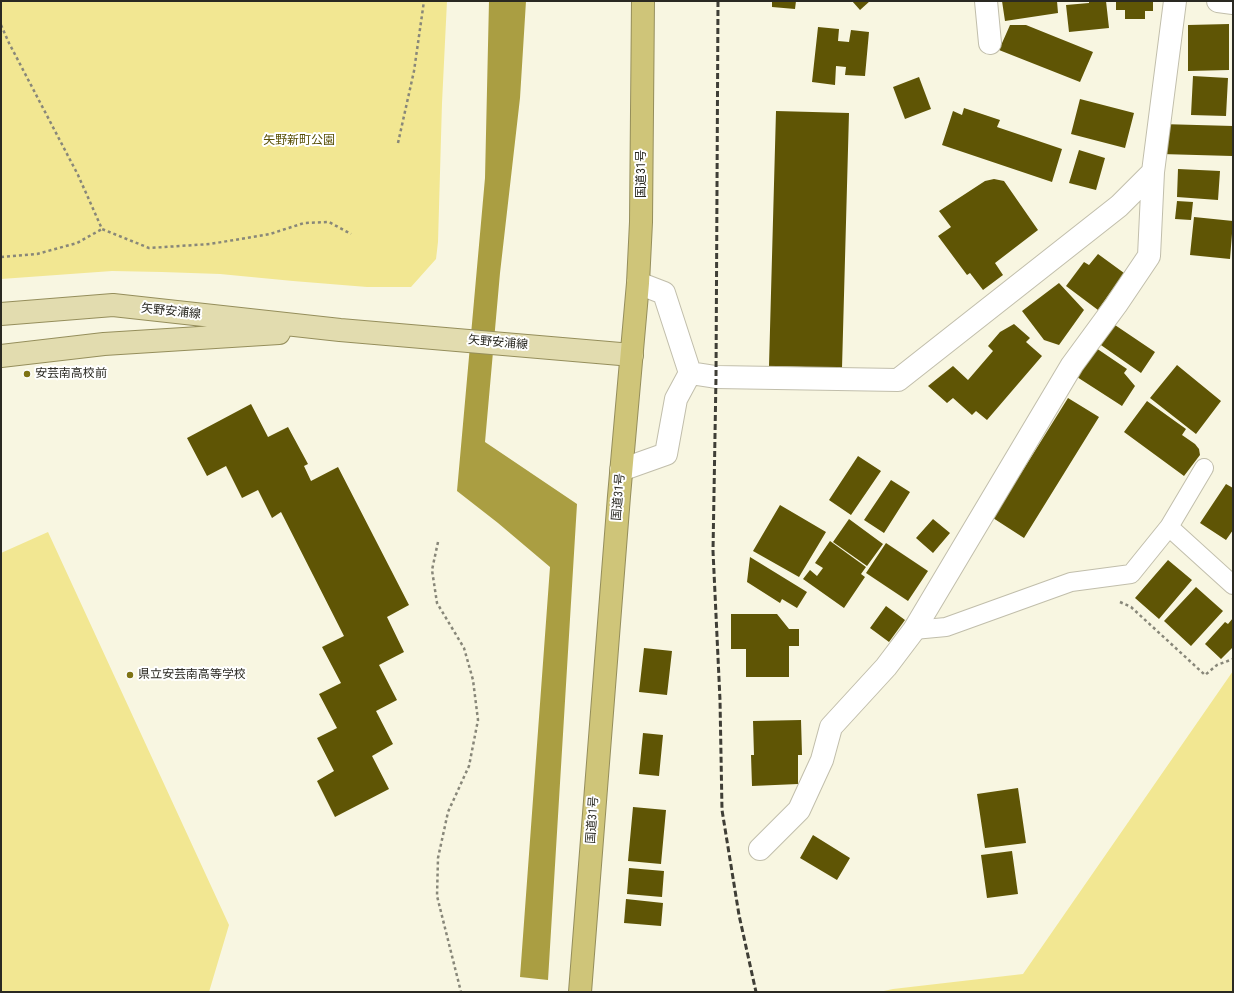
<!DOCTYPE html>
<html>
<head>
<meta charset="utf-8">
<style>
	body { margin:0 }
	#map { position:relative; width:1234px; height:993px; overflow:hidden; background:#f8f6e1; font-family:"Roboto Condensed",sans-serif }
	canvas { display:block }
	.frame { position:absolute; inset:0; border:2px solid #2a2922; pointer-events:none }
</style>
</head>
<body>
<div id="map">
<canvas width="1234" height="993"></canvas>
<div class="frame"></div>
</div>
<script>
const g = document.querySelector('canvas').getContext('2d');
g.lineJoin = 'round';
function fillPath(path, color) {
  g.fillStyle = color;
  g.fill(path, 'evenodd');
}
function stroke(path, color, width, dash) {
  g.strokeStyle = color;
  g.lineWidth = width;
  g.lineCap = dash ? 'butt' : 'round';
  g.setLineDash(dash || []);
  g.stroke(path);
}
function drawText(font, color, halo, rows, align = 'center') {
  g.font = font + ' "Roboto Condensed","Noto Sans JP",sans-serif';
  g.lineWidth = 4;
  g.setLineDash([]);
  g.textBaseline = 'middle';
  g.strokeStyle = halo;
  g.fillStyle = color;
  for (const [text, x, y, turn = 0] of rows) {
    g.save();
    g.translate(x, y);
    g.rotate((+turn || 0) * Math.PI / 180);
    g.textAlign = isNaN(turn) ? turn : align;
    if (halo) g.strokeText(text, 0, 0);
    g.fillText(text, 0, 0);
    g.restore();
  }
}
const green = new Path2D(`
	M 1,1 L 447,1 L 442,103 L 438,242 L 436,259 L 411,287 L 367,287 L 293,281 L 220,274 L 162,272 L 112,271 L 1,279 Z
	M 48,532 L 229,925 L 209,992 L 1,992 L 1,553 Z
	M 1233,671 L 1233,992 L 879,992 L 893,989 L 1023,974 Z`);
const water = new Path2D(`
	M 489,1 L 526,1 L 520,98 L 500,273 L 485,442 L 577,504 L 548,980 L 520,977 L 550,567 L 498,523 L 457,491 L 485,178 Z`);
const building = new Path2D(`
	M 772,1 L 796,1 L 795,9 L 772,7 Z
	M 852,1 L 870,1 L 860,10 Z
	M 1002,1 L 1057,1 L 1058,13 L 1005,21 Z
	M 1089,1 L 1106,1 L 1109,28 L 1069,32 L 1066,5 L 1089,3 Z
	M 1116,1 L 1153,1 L 1153,11 L 1145,11 L 1145,19 L 1125,19 L 1125,10 L 1116,10 Z
	M 1229,24 L 1229,70 L 1188,71 L 1188,25 Z
	M 1010,25 L 1026,25 L 1093,52 L 1080,82 L 999,50 Z
	M 818,27 L 839,29 L 838,41 L 849,42 L 851,30 L 869,32 L 865,76 L 845,75 L 846,67 L 836,66 L 835,85 L 812,82 Z
	M 1193,76 L 1228,78 L 1226,116 L 1191,115 Z
	M 919,77 L 931,109 L 905,119 L 893,87 Z
	M 1080,99 L 1134,113 L 1125,148 L 1071,134 Z
	M 964,108 L 1000,120 L 997,127 L 1062,149 L 1052,182 L 942,145 L 953,111 L 962,115 Z
	M 776,111 L 849,113 L 842,368 L 769,366 Z
	M 1161,124 L 1233,126 L 1232,156 L 1161,154 Z
	M 1079,150 L 1105,158 L 1096,190 L 1069,183 Z
	M 1178,169 L 1220,171 L 1218,200 L 1177,197 Z
	M 994,179 L 1004,181 L 1038,230 L 995,263 L 1003,275 L 983,290 L 970,273 L 967,275 L 938,236 L 951,227 L 939,211 L 985,181 Z
	M 1177,201 L 1193,202 L 1191,220 L 1175,219 Z
	M 1194,217 L 1233,221 L 1230,259 L 1190,255 Z
	M 1098,254 L 1124,273 L 1098,310 L 1066,286 L 1084,262 L 1089,265 Z
	M 1059,283 L 1084,310 L 1059,345 L 1044,340 L 1022,311 Z
	M 1112,323 L 1155,352 L 1141,373 L 1098,343 Z
	M 1014,324 L 1030,338 L 1026,342 L 1042,356 L 987,420 L 976,411 L 972,415 L 953,398 L 947,403 L 928,386 L 953,366 L 968,380 L 993,351 L 988,346 L 1000,332 Z
	M 1096,348 L 1127,369 L 1124,373 L 1135,386 L 1122,406 L 1077,377 Z
	M 1177,365 L 1221,401 L 1196,434 L 1150,398 Z
	M 1068,398 L 1099,417 L 1024,538 L 993,518 Z
	M 1147,401 L 1186,429 L 1182,435 L 1195,444 L 1199,449 L 1200,455 L 1184,476 L 1124,432 Z
	M 251,404 L 268,437 L 288,427 L 308,464 L 304,466 L 311,481 L 338,467 L 409,605 L 387,617 L 404,652 L 379,665 L 397,700 L 376,711 L 393,744 L 372,756 L 389,789 L 335,817 L 317,781 L 334,771 L 317,738 L 337,728 L 319,694 L 341,683 L 322,647 L 344,636 L 281,512 L 272,518 L 258,490 L 242,498 L 226,466 L 207,476 L 187,438 Z
	M 858,456 L 881,471 L 851,515 L 829,500 Z
	M 891,480 L 910,492 L 884,533 L 864,520 Z
	M 1226,484 L 1233,488 L 1233,530 L 1226,540 L 1200,523 Z
	M 780,505 L 826,532 L 799,577 L 753,551 Z
	M 849,519 L 883,544 L 867,566 L 833,542 Z
	M 933,519 L 950,533 L 933,553 L 916,538 Z
	M 830,541 L 866,567 L 861,574 L 865,577 L 844,608 L 803,579 L 810,570 L 817,576 L 823,568 L 815,563 Z
	M 886,543 L 928,571 L 908,601 L 866,573 Z
	M 750,557 L 807,592 L 797,608 L 782,599 L 780,603 L 747,582 Z
	M 1168,560 L 1192,580 L 1159,619 L 1135,598 Z
	M 1196,587 L 1223,611 L 1191,646 L 1164,621 Z
	M 886,606 L 905,620 L 889,642 L 870,628 Z
	M 731,614 L 777,614 L 789,629 L 799,629 L 799,646 L 789,646 L 789,677 L 746,677 L 746,649 L 731,649 Z
	M 1233,618 L 1233,647 L 1221,659 L 1205,644 L 1225,622 L 1228,624 Z
	M 644,648 L 672,651 L 667,695 L 639,692 Z
	M 801,720 L 802,755 L 798,755 L 798,784 L 752,786 L 751,755 L 754,755 L 753,721 Z
	M 643,733 L 663,735 L 659,776 L 639,774 Z
	M 1018,788 L 1026,843 L 985,848 L 977,794 Z
	M 633,807 L 666,810 L 661,864 L 628,861 Z
	M 813,835 L 850,858 L 837,880 L 800,858 Z
	M 1012,851 L 1018,894 L 987,898 L 981,855 Z
	M 629,868 L 664,871 L 662,897 L 627,894 Z
	M 626,899 L 663,903 L 661,926 L 624,923 Z`);
const path = new Path2D(`
	M 1,25 L 9,43 L 78,175 L 102,229 L 149,248 L 210,244 L 270,234 L 304,223 L 329,222 L 351,234
	M 398,143 L 414,71 L 424,1
	M 1,257 L 37,254 L 77,243 L 102,229
	M 438,542 L 432,570 L 437,603 L 464,648 L 473,680 L 478,720 L 469,766 L 448,812 L 438,858 L 437,896 L 461,992
	M 1120,602 L 1131,607 L 1205,675 L 1217,665 L 1233,659`);
const lane = new Path2D(`
	M 1169,527 L 1233,585
	M 914,630 L 946,627 L 1071,582 L 1131,574 L 1169,527 L 1204,468`);
const street = new Path2D(`
	M 986,1 L 990,43
	M 1218,1 L 1233,3
	M 690,373 L 716,377 L 898,380 L 1119,206 L 1153,172 L 1175,1
	M 621,470 L 666,454 L 676,399 L 690,373 L 664,293 L 638,283
	M 760,849 L 799,810 L 822,760 L 831,727 L 886,667 L 914,630 L 1072,365 L 1116,305 L 1149,256 L 1153,172`);
const primary = new Path2D(`
	M 1,314 L 113,305 L 340,330 L 632,355
	M 1,356 L 104,344 L 279,333`);
const highway = new Path2D(`
	M 580,992 L 619,496 L 638,283 L 641,222 L 643,1`);
const rail = new Path2D(`
	M 718,1 L 716,377 L 713,551 L 720,700 L 722,810 L 739,915 L 756,992`);
const markers = [
	[27,374,4,"#7e7314"],
	[130,675,4,"#7e7314"]
];
const parkNames = [
	["矢野新町公園",299,141]
];
const streetNames = [
	["国道31号",642,174,-90],
	["矢野安浦線",171,312,6],
	["矢野安浦線",498,343,5],
	["国道31号",619,497,-85],
	["国道31号",593,820,-86]
];
const poiNames = [
	["安芸南高校前",35,374],
	["県立安芸南高等学校",138,675]
];
fillPath(green, '#f2e792');
fillPath(water, '#aa9e42');
fillPath(building, '#5f5505');
stroke(lane, '#c1beab', 20);
stroke(street, '#c1beab', 24);
stroke(primary, '#958e5b', 24);
stroke(highway, '#958e5b', 24);
stroke(path, '#888779', 2.5, [3, 3]);
stroke(lane, '#fff', 18);
stroke(street, '#fff', 22);
stroke(primary, '#e2dcaf', 22);
stroke(highway, '#cfc579', 22);
stroke(rail, '#3f3e36', 3, [6, 3]);
for (const [x, y, r, color] of markers) {
  const dot = new Path2D();
  dot.arc(x, y, r, 0, 2 * Math.PI);
  g.fillStyle = color;
  g.fill(dot);
  stroke(dot, '#fff', 1.5);
}
drawText('12px', '#584f05', '#fff', parkNames);
drawText('12px', '#2a2922', '#fff', streetNames);
drawText('12px', '#2a2922', '#fff', poiNames, 'left');
</script>
</body>
</html>
